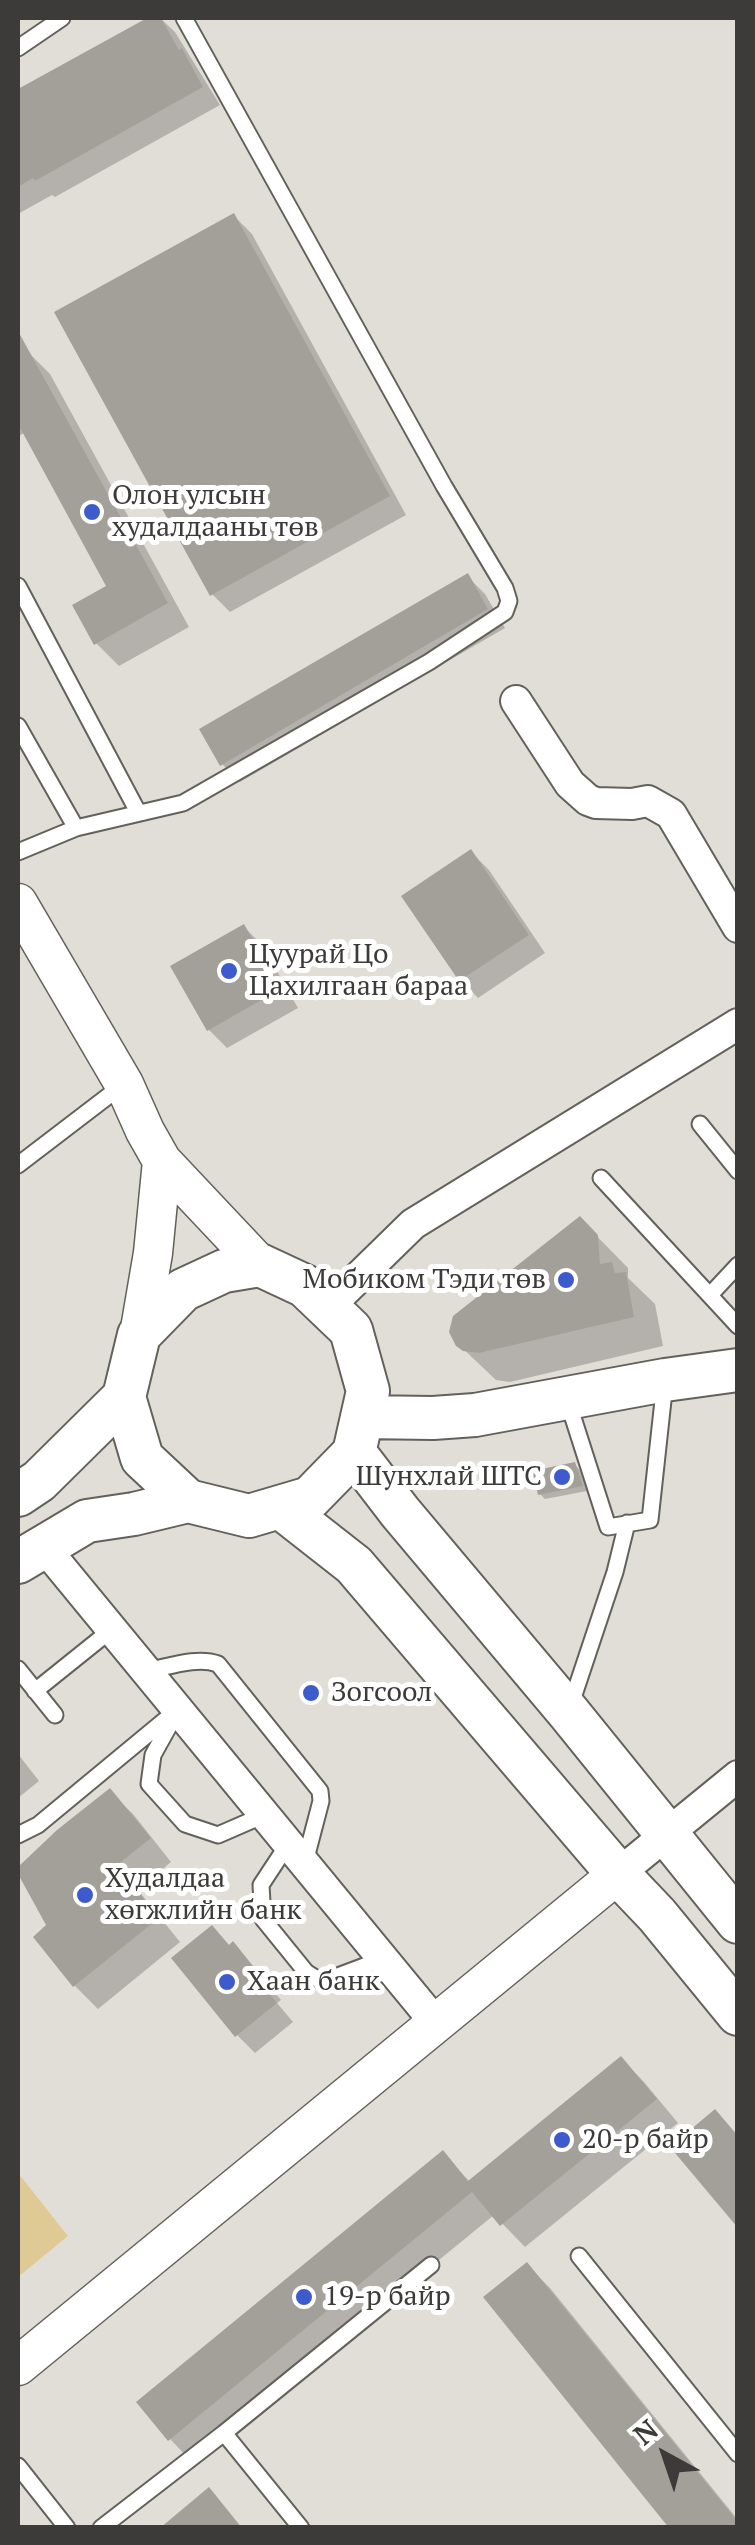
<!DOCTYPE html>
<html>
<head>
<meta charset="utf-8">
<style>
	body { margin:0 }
	#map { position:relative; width:755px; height:2545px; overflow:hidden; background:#e1ded7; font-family:"PT Serif",serif }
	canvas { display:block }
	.frame { position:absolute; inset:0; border:20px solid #3c3b39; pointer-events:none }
	.north { position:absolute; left:615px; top:2405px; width:100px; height:100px; -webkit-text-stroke:8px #fff; paint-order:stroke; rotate:320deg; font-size:28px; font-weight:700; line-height:40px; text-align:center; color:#3c3b39 }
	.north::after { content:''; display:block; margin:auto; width:35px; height:45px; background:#3c3b39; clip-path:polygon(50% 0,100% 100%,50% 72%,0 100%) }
</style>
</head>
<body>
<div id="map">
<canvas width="755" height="2545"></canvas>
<div class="frame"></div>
<div class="north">N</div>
</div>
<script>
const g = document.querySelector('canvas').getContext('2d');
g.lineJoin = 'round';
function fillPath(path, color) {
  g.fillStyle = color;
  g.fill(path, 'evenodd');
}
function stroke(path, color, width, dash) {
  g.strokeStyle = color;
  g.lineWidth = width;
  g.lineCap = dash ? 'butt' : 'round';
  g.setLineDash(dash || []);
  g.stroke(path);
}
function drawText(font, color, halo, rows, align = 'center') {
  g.font = font + ' "PT Serif",serif';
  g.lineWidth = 10;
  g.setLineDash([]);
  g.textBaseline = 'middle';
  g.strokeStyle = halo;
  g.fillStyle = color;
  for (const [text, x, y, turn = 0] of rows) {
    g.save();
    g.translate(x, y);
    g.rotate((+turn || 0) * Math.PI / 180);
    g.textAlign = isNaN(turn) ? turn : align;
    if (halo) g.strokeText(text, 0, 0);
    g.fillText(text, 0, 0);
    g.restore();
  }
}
const green = new Path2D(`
	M 18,2173 L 68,2236 L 18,2277 Z`);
const shadow = new Path2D(`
	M 152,18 L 160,18 L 175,32 L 220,105 L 55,197 L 52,195 L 18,214 L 18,92 Z
	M 234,216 L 252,234 L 406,515 L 230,612 L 212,594 Z
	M 27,351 L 50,374 L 189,627 L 119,666 L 96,643 L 110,586 L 25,432 L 18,437 L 18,356 Z
	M 467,576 L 485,594 L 505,628 L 240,782 L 222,764 Z
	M 471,852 L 489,870 L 545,953 L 478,998 L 461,980 Z
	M 244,927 L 262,945 L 298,1008 L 227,1048 L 209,1030 Z
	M 580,1219 L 628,1268 L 628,1278 L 655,1304 L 663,1346 L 510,1382 L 496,1380 L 459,1345 Z
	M 574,1464 L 580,1470 L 587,1491 L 545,1499 L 540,1494 Z
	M 18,1754 L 39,1781 L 18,1798 Z
	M 110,1792 L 133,1814 L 171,1862 L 138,1890 L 180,1942 L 98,2009 L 75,1986 L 36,1937 L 50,1925 Z
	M 233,1945 L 281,2000 L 277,2003 L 293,2022 L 255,2053 L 237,2035 L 175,1959 Z
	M 621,2059 L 644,2082 L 678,2123 L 525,2247 L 494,2215 L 192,2462 L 170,2439 L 443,2154 L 470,2182 Z
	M 527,2265 L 550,2288 L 738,2520 L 738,2528 Z`);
const building = new Path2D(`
	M 147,18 L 161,18 L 179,50 L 182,48 L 203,87 L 35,181 L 33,178 L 18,187 L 18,89 Z
	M 234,213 L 390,496 L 210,596 L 54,312 Z
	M 18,331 L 168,603 L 94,645 L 72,605 L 106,586 L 18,424 Z
	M 468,573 L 488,609 L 220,766 L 199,729 Z
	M 471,849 L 529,935 L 459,981 L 401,896 Z
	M 244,924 L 281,989 L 207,1031 L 170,966 Z
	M 580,1216 L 598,1235 L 600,1264 L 612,1262 L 615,1273 L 626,1272 L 634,1317 L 479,1353 L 463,1351 L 456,1346 L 449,1332 L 453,1316 Z
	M 575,1462 L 583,1486 L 538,1495 L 532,1471 Z
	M 110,1788 L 151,1838 L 117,1865 L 159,1918 L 73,1987 L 33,1937 L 46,1925 L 18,1874 L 18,1867 L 57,1830 Z
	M 212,1925 L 229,1945 L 233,1941 L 265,1981 L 261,1984 L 277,2003 L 235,2037 L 171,1958 Z
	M 621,2056 L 657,2099 L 500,2226 L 472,2192 L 168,2441 L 136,2402 L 443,2150 L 468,2181 Z
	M 715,2109 L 738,2136 L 738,2228 L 670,2147 Z
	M 527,2262 L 738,2522 L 738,2528 L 669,2528 L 483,2297 Z
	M 209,2487 L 242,2528 L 160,2528 Z`);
const service = new Path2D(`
	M 18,48 L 62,18
	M 18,586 L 138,812
	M 18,726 L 76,828
	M 18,852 L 76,828 L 183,803 L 429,662 L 505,612 L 509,601 L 505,588 L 444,486 L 184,18
	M 700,1124 L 738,1171
	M 18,1165 L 124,1084
	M 601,1178 L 738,1326
	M 710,1295 L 738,1265
	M 568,1402 L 608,1527 L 650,1520 L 665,1382
	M 18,1669 L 55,1715
	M 146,1671 C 168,1667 197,1656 218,1664 L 320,1791 L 321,1801 L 305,1862
	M 35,1691 L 111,1630
	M 571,1704 L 615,1572 L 627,1523
	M 178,1710 L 153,1755 L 149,1784 L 185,1824 L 218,1835 L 264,1815
	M 18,1835 L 38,1825 L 171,1715
	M 288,1844 L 261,1885 L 263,1919 L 306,1972 L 322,1982 L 383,1959
	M 579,2256 L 738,2454
	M 224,2433 L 431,2265
	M 18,2466 L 67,2528
	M 101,2528 L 224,2433 L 301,2528`);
const minor = new Path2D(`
	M 516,701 L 570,784 L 588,800 L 596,803 L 632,804 L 648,801 L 671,814 L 738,927
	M 327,1308 L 413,1224 L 738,1024
	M 44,1547 L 435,2022
	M 618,1874 L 738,1776`);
const tertiary = new Path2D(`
	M 18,903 L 124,1084 L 145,1131 L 162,1161 L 260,1265
	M 139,1335 L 153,1253 L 162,1161
	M 18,2366 L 618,1874`);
const secondary = new Path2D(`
	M 260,1265 L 305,1286 L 351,1330 L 368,1391 L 354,1453 L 310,1498 L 249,1516 L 188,1501 L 142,1458 L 124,1397 L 139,1335 L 183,1290 L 224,1271 Z
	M 362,1417 L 433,1418 L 475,1415 L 665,1380 L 738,1370
	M 354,1452 L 400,1512 L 569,1713 L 738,1922
	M 18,1495 L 39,1481 L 124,1397
	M 280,1507 L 354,1565 L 618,1874 L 657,1915 L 738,2014
	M 18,1562 L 87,1521 L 134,1514 L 188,1501`);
const markers = [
	[92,512,10,"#3d5bcd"],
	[229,971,10,"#3d5bcd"],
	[566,1280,10,"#3d5bcd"],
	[562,1477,10,"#3d5bcd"],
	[311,1693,10,"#3d5bcd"],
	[85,1895,10,"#3d5bcd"],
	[227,1982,10,"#3d5bcd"],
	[562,2140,10,"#3d5bcd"],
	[304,2297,10,"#3d5bcd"]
];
const poiNames = [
	["Олон улсын",112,496],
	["худалдааны төв",112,528],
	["Цуурай Цо",249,955],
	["Цахилгаан бараа",249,987],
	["Мобиком Тэди төв",546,1280,"right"],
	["Шунхлай ШТС",542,1477,"right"],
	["Зогсоол",331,1693],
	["Худалдаа",105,1879],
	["хөгжлийн банк",105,1911],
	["Хаан банк",247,1982],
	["20-р байр",582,2140],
	["19-р байр",324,2297]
];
fillPath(green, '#dfca96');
fillPath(shadow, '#0003');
fillPath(building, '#a3a09a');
stroke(service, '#63615b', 19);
stroke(minor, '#63615b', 34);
stroke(tertiary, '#63615b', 41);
stroke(secondary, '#63615b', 46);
stroke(service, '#fff', 15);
stroke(minor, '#fff', 30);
stroke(tertiary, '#fff', 38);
stroke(secondary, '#fff', 42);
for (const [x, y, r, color] of markers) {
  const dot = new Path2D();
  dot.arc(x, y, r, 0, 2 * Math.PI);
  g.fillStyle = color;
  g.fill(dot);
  stroke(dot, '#fff', 4);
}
drawText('28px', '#3c3b39', '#fff', poiNames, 'left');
</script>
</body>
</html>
